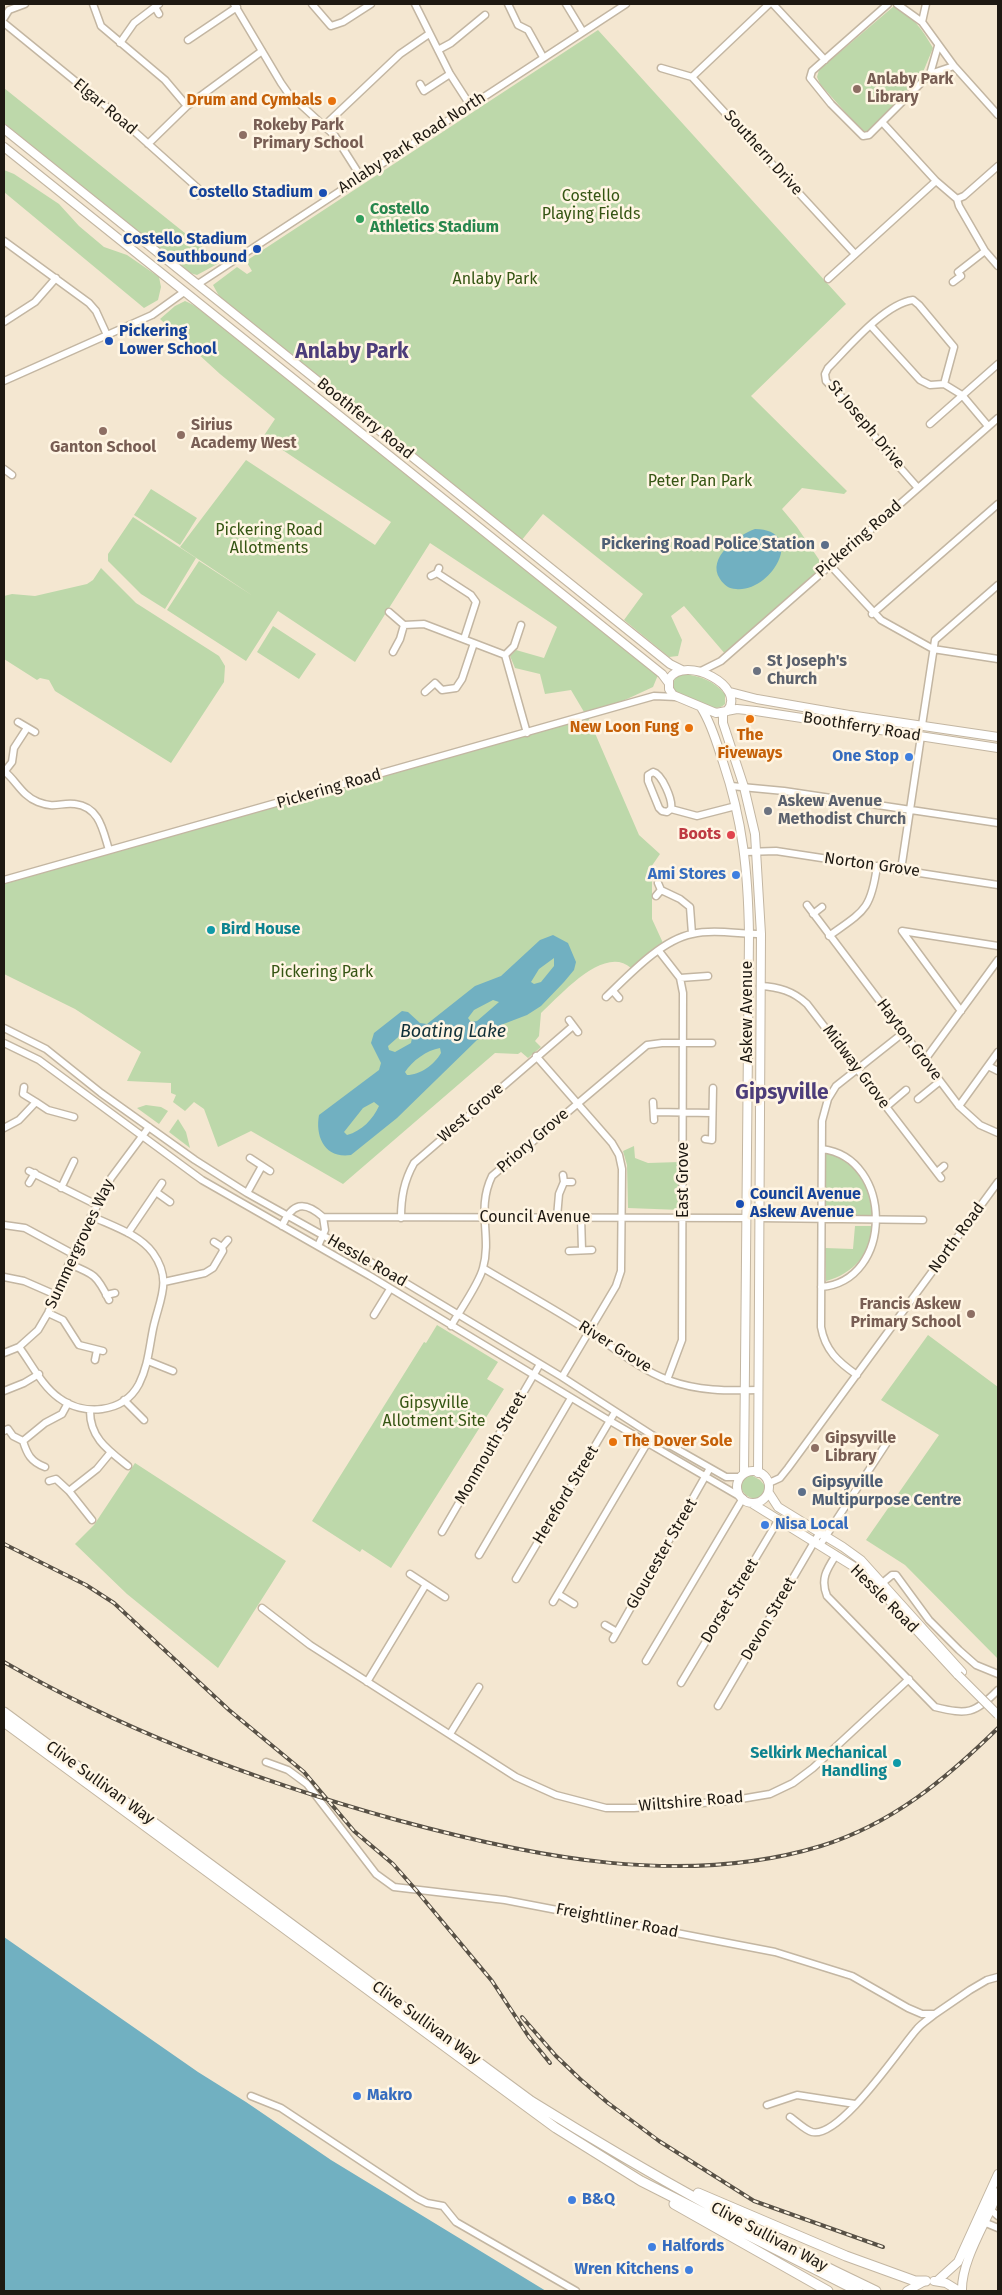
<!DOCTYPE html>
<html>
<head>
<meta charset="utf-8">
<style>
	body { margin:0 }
	#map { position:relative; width:1002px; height:2295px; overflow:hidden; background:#f4e7d1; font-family:"Fira Sans",sans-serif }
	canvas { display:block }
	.frame { position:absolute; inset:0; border:5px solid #1e1912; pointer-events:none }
</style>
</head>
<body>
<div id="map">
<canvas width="1002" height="2295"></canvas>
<div class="frame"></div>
</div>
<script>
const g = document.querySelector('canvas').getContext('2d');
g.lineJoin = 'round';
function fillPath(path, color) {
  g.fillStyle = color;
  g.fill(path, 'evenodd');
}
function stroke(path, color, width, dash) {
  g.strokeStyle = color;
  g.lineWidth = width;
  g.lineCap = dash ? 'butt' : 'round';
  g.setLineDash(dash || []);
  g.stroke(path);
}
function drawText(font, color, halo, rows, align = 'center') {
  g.font = font + ' "Fira Sans",sans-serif';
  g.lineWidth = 5;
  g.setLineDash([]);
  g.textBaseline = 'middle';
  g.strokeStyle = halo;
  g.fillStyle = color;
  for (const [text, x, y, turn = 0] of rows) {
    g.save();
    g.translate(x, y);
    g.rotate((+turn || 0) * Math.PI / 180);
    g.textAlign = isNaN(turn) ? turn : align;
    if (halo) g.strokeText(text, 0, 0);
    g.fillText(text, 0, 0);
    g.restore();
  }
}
const green = new Path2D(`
	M 894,6 C 913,16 922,29 933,48 L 921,77 L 869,133 L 863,132 L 820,84 L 817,77 L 819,70 Z
	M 598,30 L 846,304 L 751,396 L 847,491 L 844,494 L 802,488 L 782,509 L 797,527 L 824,567 L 726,655 L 684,606 L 671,616 L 682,640 L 678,656 L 669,657 L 624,620 L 643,594 L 543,514 L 521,541 L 240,314 L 219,296 L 213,285 L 237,267 L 247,274 L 252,271 L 246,261 Z
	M 4,88 L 221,262 L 197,275 L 190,273 L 4,123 Z
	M 4,170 L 14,174 L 59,204 L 79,226 L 104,247 L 127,255 L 159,277 L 161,287 L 158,300 L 144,308 L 4,192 Z
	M 185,301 C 196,305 203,314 214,318 L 658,675 L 653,687 L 588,717 L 639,835 L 660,854 L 649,870 L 652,882 L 652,919 L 663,943 L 631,968 C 604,944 560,996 541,1013 L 539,1036 L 535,1041 L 541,1047 L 528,1058 L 521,1052 L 518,1054 L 495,1053 L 343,1184 L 251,1131 L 218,1147 L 204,1109 L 194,1102 L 185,1111 L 173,1102 L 176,1095 L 171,1093 L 171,1083 L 127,1081 L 141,1052 L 75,1009 L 4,974 L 4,884 L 587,717 L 571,690 L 545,694 L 540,674 L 515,668 L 510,656 L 516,650 L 544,658 L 557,627 L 430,543 L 355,662 L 278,611 L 246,661 L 167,610 L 199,561 L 253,596 L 180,547 L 246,460 L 375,545 L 391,522 L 263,437 L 275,419 L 220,374 L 160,319 L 175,306 Z
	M 151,489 L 197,518 L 180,545 L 134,515 Z
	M 133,517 L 196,558 L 165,609 L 141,594 L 108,561 L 108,554 Z
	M 101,568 L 136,603 L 219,656 L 225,666 L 224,682 L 171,763 L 55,691 L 49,680 L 40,678 L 37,680 L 4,659 L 4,596 L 12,594 L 35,596 L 87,584 L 93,580 Z
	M 273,626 L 316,654 L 299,679 L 257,652 Z
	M 684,674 C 701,676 714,681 725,694 L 725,704 C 714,716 690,698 678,693 L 673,689 L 672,684 L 677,676 Z
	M 146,1105 L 161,1107 L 168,1111 L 159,1124 L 137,1108 Z
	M 178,1119 L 186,1132 L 190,1148 L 169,1132 Z
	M 634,1146 L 635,1158 L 648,1163 L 680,1162 L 681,1210 L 628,1208 L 627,1165 L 623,1151 Z
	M 826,1151 C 858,1165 867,1181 874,1215 L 826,1215 Z
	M 855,1226 L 875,1226 C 871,1253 853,1274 826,1281 L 825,1248 L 853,1249 Z
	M 437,1325 L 498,1362 L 487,1379 L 504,1389 L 391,1568 L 362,1549 L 360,1552 L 312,1521 L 424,1342 L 426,1343 Z
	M 928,1335 L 998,1387 L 998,1659 L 905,1565 L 866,1540 L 939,1435 L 881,1400 Z
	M 135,1463 L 286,1561 L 218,1668 L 127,1594 L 75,1544 L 94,1525 Z
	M 751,1475 L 760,1480 L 767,1488 L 766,1493 L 760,1499 C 748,1500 736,1490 743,1478 Z`);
const water = new Path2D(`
	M 755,529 C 808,530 771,593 736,589 C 729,589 724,585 720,579 C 706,558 738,535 755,529 Z
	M 553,935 L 568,943 L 576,962 L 574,970 L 564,982 L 541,1006 L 527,1015 L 493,1028 L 477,1040 L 397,1118 L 351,1155 C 325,1159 315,1137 319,1115 L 379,1070 L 381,1063 L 371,1043 L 374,1033 L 402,1011 L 408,1012 L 420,1023 L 427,1024 L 475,986 L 501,976 L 540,940 ZM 554,958 L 554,966 L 541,982 L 534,984 L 531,982 L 539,969 ZM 493,1000 L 499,1002 L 477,1021 L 471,1022 L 468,1018 L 474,1010 ZM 405,1031 L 413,1033 L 411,1043 L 395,1052 L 389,1050 L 388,1046 ZM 440,1048 L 441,1053 C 434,1065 420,1075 407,1075 L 405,1072 C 412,1061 427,1050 440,1048 ZM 374,1102 L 379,1106 C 373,1119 362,1131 347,1135 L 344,1132 L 363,1108 Z
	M 4,1937 L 198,2072 L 246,2102 L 331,2160 L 546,2291 L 4,2291 Z`);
const minor = new Path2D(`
	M 93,4 L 101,26 L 165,80 L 187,106
	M 234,4 L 281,83 L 288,93 L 335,136 L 361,177
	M 312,4 L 331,26 L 343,22 L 371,4
	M 415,4 L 450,74 L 470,105
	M 508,4 L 518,25 L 528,30 L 543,57
	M 566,4 L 583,32
	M 773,4 L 825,60
	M 888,4 L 812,71 L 810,78 L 831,104 L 863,136 L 869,135 L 930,74 L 954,66
	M 897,4 L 922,22 L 954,66 L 998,115
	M 155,7 L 159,14
	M 4,18 L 9,10 L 25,4
	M 922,22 L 926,4
	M 4,23 L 107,107 L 201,191 L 198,195
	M 188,40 L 237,7
	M 120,43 L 134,23 L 159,4
	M 438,50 L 451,43 L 485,15
	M 661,68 L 692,77 L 855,254
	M 930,74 L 938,46
	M 692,77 L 769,4
	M 420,84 L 424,91 L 450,74
	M 882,122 L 936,181 L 957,199 L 959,206 L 985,251 L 998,266
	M 325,125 L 400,54 L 429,34
	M 148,144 L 187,106 L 262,51
	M 957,199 L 964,196 L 998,166
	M 4,241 L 89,303 L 96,311 L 107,335
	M 828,279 L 936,181
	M 953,282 L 961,276 L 958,272 L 985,251
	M 198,284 L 626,4
	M 4,322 L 35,302 L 56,278
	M 871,326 L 920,380 L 930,385 L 944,384
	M 4,381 L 152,315 L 184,292
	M 930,424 L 998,364
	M 4,469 L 12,475
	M 918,488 L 881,446 L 865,421 L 826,381 L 825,374 L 828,368 C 848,348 884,304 913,300 L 919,305 L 954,347 L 944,384 L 962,395 L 988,426
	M 830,565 L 881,620 L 933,649 L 998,659
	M 437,573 L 471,595 L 476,602 L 464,639
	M 431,576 L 437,573 L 439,568
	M 389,612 L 404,625 L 424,624 L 505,655 L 527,733
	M 872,614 L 998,504
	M 393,652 L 400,639 L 404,625
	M 505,655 L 514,646 L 521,625
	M 699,672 L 721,661 L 998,418
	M 425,692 L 435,683 L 442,690 L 456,688 L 462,679 L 474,643
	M 18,722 L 35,732
	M 922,725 L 935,640 L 998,585
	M 4,771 C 16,780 22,796 38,802 C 56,809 61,802 75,804 C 100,807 103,831 109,850
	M 5,771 L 12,762 L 14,748 L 27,728
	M 653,772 C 662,774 673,800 671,809 L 667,812 L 662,811 L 659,808 L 648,781 L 648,775 Z
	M 731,786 L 784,791 L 998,823
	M 671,809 L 697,816 L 736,806
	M 745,852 L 776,851 L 998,885
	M 901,870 L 921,736
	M 4,880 L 654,696 L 677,697
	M 661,890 L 680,899 L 690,907 L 692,934
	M 656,896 L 661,890 L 658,883
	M 807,905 L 959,1106 L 980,1125 L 998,1133
	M 813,914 L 822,907
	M 829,936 C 864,911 871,910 877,866
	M 659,951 L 680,978 L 683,993 L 682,1340 L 667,1380
	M 680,978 L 708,976
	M 760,986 C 779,987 793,991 807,1004 L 941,1178
	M 613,991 L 619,998
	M 606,997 C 628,976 661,940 692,934 C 713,929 739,934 761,934
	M 961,1011 L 902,931 L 998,946
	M 569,1020 L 578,1032
	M 4,1028 L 46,1049 L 101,1093 L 195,1160 L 247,1193 L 376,1265 L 562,1377 L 652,1435 L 726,1477 L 739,1477
	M 4,1043 L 39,1060 L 202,1180 L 370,1276 L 610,1421 L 739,1496
	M 536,1056 L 612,1143 L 619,1155 L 622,1169 L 621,1271 L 616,1286 L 562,1377
	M 924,1061 L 998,960
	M 988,1066 L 998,1071
	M 24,1087 L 23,1094 L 36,1102
	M 918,1099 L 939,1082
	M 653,1102 L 654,1120
	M 959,1106 L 998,1052
	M 886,1107 L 906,1090
	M 654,1112 L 712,1113
	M 4,1128 L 19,1120 L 36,1102 L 48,1110 L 74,1117
	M 705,1139 L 712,1140 L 713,1088
	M 250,1158 L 270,1171
	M 29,1171 L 97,1205
	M 937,1172 L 944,1166
	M 563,1175 L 564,1182 L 572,1182
	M 29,1183 L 35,1173
	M 61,1188 L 74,1161
	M 156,1192 L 170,1202
	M 247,1193 L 262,1166
	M 323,1217 L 746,1218
	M 557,1217 L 559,1194 L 564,1182
	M 581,1217 L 582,1250
	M 401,1218 C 401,1197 404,1181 414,1163 L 573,1026
	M 759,1218 L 923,1220
	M 4,1225 L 25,1228 L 73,1254
	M 282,1226 C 292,1203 304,1200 323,1217 L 325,1230 L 318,1246
	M 128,1233 L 162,1183
	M 214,1242 L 222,1247 L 228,1240
	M 569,1251 L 592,1250
	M 69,1264 C 94,1274 97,1275 109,1300
	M 483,1268 C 518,1289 553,1308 587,1330 C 613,1347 639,1369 668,1380 C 698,1391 727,1391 758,1390
	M 4,1277 L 24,1281 L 56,1295
	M 164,1282 L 205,1273 L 213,1268 L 223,1251 L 222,1247
	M 821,1287 C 894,1281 894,1158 822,1149
	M 106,1295 L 115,1293
	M 48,1313 L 63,1320 L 79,1345 L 103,1351
	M 374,1315 L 390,1289
	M 451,1326 C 460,1310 479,1284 483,1268 C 492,1236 476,1209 492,1176 L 647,1045 L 662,1043 L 712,1043
	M 19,1347 C 31,1363 42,1386 59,1398 C 83,1416 123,1414 139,1384 C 148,1366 149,1349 153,1329 C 159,1300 173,1281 153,1253 C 139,1234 112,1226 91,1216
	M 4,1353 L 19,1347 L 38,1330 L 48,1313 L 73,1254 L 111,1178 L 149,1127
	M 95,1360 L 97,1350
	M 148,1361 L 173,1371
	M 857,1375 C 838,1362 825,1350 821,1327 L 822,1121 L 828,1099 L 836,1086 L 903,1033
	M 4,1391 L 24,1383 L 39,1374
	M 124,1400 L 144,1420
	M 90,1411 C 90,1438 108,1450 128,1466
	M 4,1431 L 8,1429 L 13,1436 L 23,1441 L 45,1423 L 62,1414 L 68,1403
	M 23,1441 C 27,1454 31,1462 45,1467
	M 49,1481 L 56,1479 L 69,1491 L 92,1520
	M 769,1483 L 780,1478 L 788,1468 L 998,1182
	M 69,1491 L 97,1469 L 111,1452
	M 442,1532 L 540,1364
	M 820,1545 L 886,1444
	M 479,1555 L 571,1398
	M 836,1555 C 827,1569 820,1579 827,1596 L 935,1707 C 968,1715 974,1714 998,1690
	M 410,1574 L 445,1597
	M 516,1579 L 615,1412
	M 880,1585 L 892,1575 L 896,1575 L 929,1620 L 959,1650 L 976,1665 L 998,1674
	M 558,1594 L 574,1604
	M 553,1602 L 652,1435
	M 262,1608 L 310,1645 L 516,1777 L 556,1795 L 606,1808 L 634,1808 L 729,1801 L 770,1794 L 793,1783 L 813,1768 L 909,1679
	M 605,1625 L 617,1632
	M 613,1639 L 710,1468
	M 646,1661 L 743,1498
	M 367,1682 L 425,1586
	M 681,1683 L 779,1519
	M 718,1706 L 820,1532
	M 450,1734 L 479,1687
	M 266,1762 L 288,1770 L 307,1784 L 376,1874 L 394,1887 L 505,1900 L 775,1952 L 852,1976 L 908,2008 L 922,2014 L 935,2014 L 970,1990 L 987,1980 L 998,1977
	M 251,2096 L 281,2108 L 417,2198 L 427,2203 L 443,2206 L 456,2222 L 576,2291
	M 767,2105 L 797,2095 L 855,2104
	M 790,2117 C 796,2121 805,2130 812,2132 C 840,2139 900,2048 917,2029 C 922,2023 929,2019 935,2014
	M 991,2210 L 998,2216
	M 986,2223 L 998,2228`);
const major = new Path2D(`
	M 4,129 L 639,639 L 670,664 L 682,670
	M 4,147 L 662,674 L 668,682
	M 730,692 L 757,699 L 849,715 L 998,737
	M 702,709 C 712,725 717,744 723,762 C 743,821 748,873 749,934 L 744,1473
	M 727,711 C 748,687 685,654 669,679 L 669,689 L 673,695 L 716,713 L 737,709 L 756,711 L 998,748
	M 723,713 L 723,723 L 744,787 L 755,834 L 761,934 L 758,1473
	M737 1487a16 16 0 1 1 32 0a16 16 0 1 1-32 0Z
	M 769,1493 L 778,1507 L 843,1547 L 861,1560 L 962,1672
	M 753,1504 L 856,1568 L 887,1598 L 958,1675
	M 934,2281 L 946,2283 L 959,2291
	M 937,2281 L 958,2262 L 998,2174
	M 907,2291 L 923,2282
	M 962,2291 C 961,2260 987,2222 998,2192`);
const highway = new Path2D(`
	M 4,1712 L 531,2101 C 642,2170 757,2235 876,2291
	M 4,1722 L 556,2128 L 641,2181 L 858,2291
	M 698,2193 L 846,2256 L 915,2281 L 926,2281
	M 674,2204 L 828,2291`);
const rail = new Path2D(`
	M 4,1544 L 86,1585 L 114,1603 L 229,1710 L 304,1772 L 354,1831 L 393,1864 L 416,1890 L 492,1981 L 529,2037 L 550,2063
	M 4,1662 C 127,1733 260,1782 397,1820 C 533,1857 683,1888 821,1846 C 892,1824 946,1779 998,1728
	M 522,2017 L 556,2056 L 580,2079 L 608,2103 L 659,2141 L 754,2201 L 883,2247`);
const majorBridge = new Path2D(`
	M 958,1675 L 998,1715`);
const markers = [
	[857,89,5,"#8d6e63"],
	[332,101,5,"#e8710a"],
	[243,135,5,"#8d6e63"],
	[323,193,5,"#1a4fb4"],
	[360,219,5,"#2e9e5b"],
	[257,249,5,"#1a4fb4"],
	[109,341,5,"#1a4fb4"],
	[103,431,5,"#8d6e63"],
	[181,435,5,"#8d6e63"],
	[825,545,5,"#5c6f8a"],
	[757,671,5,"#6b7280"],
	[750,719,5,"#e8710a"],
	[689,728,5,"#e8710a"],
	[909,757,5,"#3f7fe0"],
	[768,811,5,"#6b7280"],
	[731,835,5,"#e0444e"],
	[736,875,5,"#3f7fe0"],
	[211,930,5,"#0f9aa8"],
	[740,1204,5,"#1a4fb4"],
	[971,1314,5,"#8d6e63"],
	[613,1442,5,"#e8710a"],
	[815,1448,5,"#8d6e63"],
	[802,1492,5,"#5c6f8a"],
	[765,1525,5,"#3f7fe0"],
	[897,1763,5,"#0f9aa8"],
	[357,2096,5,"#3f7fe0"],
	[572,2200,5,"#3f7fe0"],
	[652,2247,5,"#3f7fe0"],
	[689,2270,5,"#3f7fe0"]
];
const educationNames = [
	["Anlaby Park",867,80],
	["Library",867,98],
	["Rokeby Park",253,126],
	["Primary School",253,144],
	["Sirius",191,426],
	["Academy West",191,444],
	["Ganton School",103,448,"center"],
	["Francis Askew",961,1305,"right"],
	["Primary School",961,1323,"right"],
	["Gipsyville",825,1439],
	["Library",825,1457]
];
const foodNames = [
	["Drum and Cymbals",322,101],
	["New Loon Fung",679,728],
	["The",750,736,"center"],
	["Fiveways",750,754,"center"],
	["The Dover Sole",623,1442,"left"]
];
const streetNames = [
	["Elgar Road",105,107,40],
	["Anlaby Park Road North",412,143,-33],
	["Southern Drive",763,153,48],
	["Boothferry Road",365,419,39],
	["St Joseph Drive",866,425,50],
	["Pickering Road",859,539,-41],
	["Boothferry Road",862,727,9],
	["Pickering Road",329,789,-16],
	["Norton Grove",872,865,8],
	["Askew Avenue",748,1012,-90],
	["Hayton Grove",909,1040,53],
	["Midway Grove",856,1067,53],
	["West Grove",471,1113,-41],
	["Priory Grove",533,1141,-41],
	["East Grove",684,1180,-90],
	["Council Avenue",535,1218],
	["North Road",957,1238,-54],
	["Summergroves Way",80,1244,-65],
	["Hessle Road",367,1261,30],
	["River Grove",615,1347,32],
	["Monmouth Street",491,1448,-60],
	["Hereford Street",566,1495,-59],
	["Gloucester Street",662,1554,-60],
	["Hessle Road",884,1599,45],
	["Dorset Street",730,1601,-59],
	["Devon Street",769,1619,-60],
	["Clive Sullivan Way",100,1783,36],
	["Wiltshire Road",691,1802,-5],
	["Freightliner Road",617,1921,11],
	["Clive Sullivan Way",426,2023,36],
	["Clive Sullivan Way",769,2237,28]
];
const transitNames = [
	["Costello Stadium",313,193],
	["Costello Stadium",247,240],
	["Southbound",247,258],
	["Pickering",119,332,"left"],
	["Lower School",119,350,"left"],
	["Council Avenue",750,1195,"left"],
	["Askew Avenue",750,1213,"left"]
];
const parkNames = [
	["Costello",591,197],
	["Playing Fields",591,215],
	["Anlaby Park",495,280],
	["Peter Pan Park",700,482],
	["Pickering Road",269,531],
	["Allotments",269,549],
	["Pickering Park",322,973],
	["Gipsyville",434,1404],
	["Allotment Site",434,1422]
];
const leisureNames = [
	["Costello",370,210],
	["Athletics Stadium",370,228]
];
const serviceNames = [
	["Pickering Road Police Station",815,545],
	["Gipsyville",812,1483,"left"],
	["Multipurpose Centre",812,1501,"left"]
];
const worshipNames = [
	["St Joseph's",767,662],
	["Church",767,680],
	["Askew Avenue",778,802],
	["Methodist Church",778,820]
];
const shopNames = [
	["One Stop",899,757,"right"],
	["Ami Stores",726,875,"right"],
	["Nisa Local",775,1525],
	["Makro",367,2096],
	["B&Q",582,2200],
	["Halfords",662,2247],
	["Wren Kitchens",679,2270,"right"]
];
const healthNames = [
	["Boots",721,835]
];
const cultureNames = [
	["Bird House",221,930],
	["Selkirk Mechanical",887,1754,"right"],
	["Handling",887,1772,"right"]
];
const waterNames = [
	["Boating Lake",453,1032]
];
const districtNames = [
	["Anlaby Park",352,352],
	["Gipsyville",782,1093]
];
fillPath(green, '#bdd8aa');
fillPath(water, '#71b0c1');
stroke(minor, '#c3b6a2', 9);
stroke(major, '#c3b6a2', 10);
stroke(highway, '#c3b6a2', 11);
stroke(minor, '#fff', 6);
stroke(major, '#fff', 8);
stroke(highway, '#fff', 9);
stroke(rail, '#585146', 4);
stroke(rail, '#fff5e3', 2, [5.5]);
stroke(majorBridge, '#c3b6a2', 10, []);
stroke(majorBridge, '#fff', 8);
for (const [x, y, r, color] of markers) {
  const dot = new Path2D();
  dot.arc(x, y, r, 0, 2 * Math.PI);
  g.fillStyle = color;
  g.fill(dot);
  stroke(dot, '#fff5e3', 2);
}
drawText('bold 16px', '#785e54', '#fff5e3', educationNames, 'left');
drawText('bold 16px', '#c56008', '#fff5e3', foodNames, 'right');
drawText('16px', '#1e1912', '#fff5e3', streetNames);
drawText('bold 16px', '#164399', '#fff5e3', transitNames, 'right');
drawText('16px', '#355513', '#fff5e3', parkNames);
drawText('bold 16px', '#27864d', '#fff5e3', leisureNames, 'left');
drawText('bold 16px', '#4e5e75', '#fff5e3', serviceNames, 'right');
drawText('bold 16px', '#5b616d', '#fff5e3', worshipNames, 'left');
drawText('bold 16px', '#366cbe', '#fff5e3', shopNames, 'left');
drawText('bold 16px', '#be3a42', '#fff5e3', healthNames, 'right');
drawText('bold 16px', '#0d838f', '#fff5e3', cultureNames, 'left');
drawText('italic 18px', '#113139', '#fff5e3', waterNames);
drawText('bold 21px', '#4c3d7a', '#fff5e3', districtNames);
</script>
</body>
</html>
